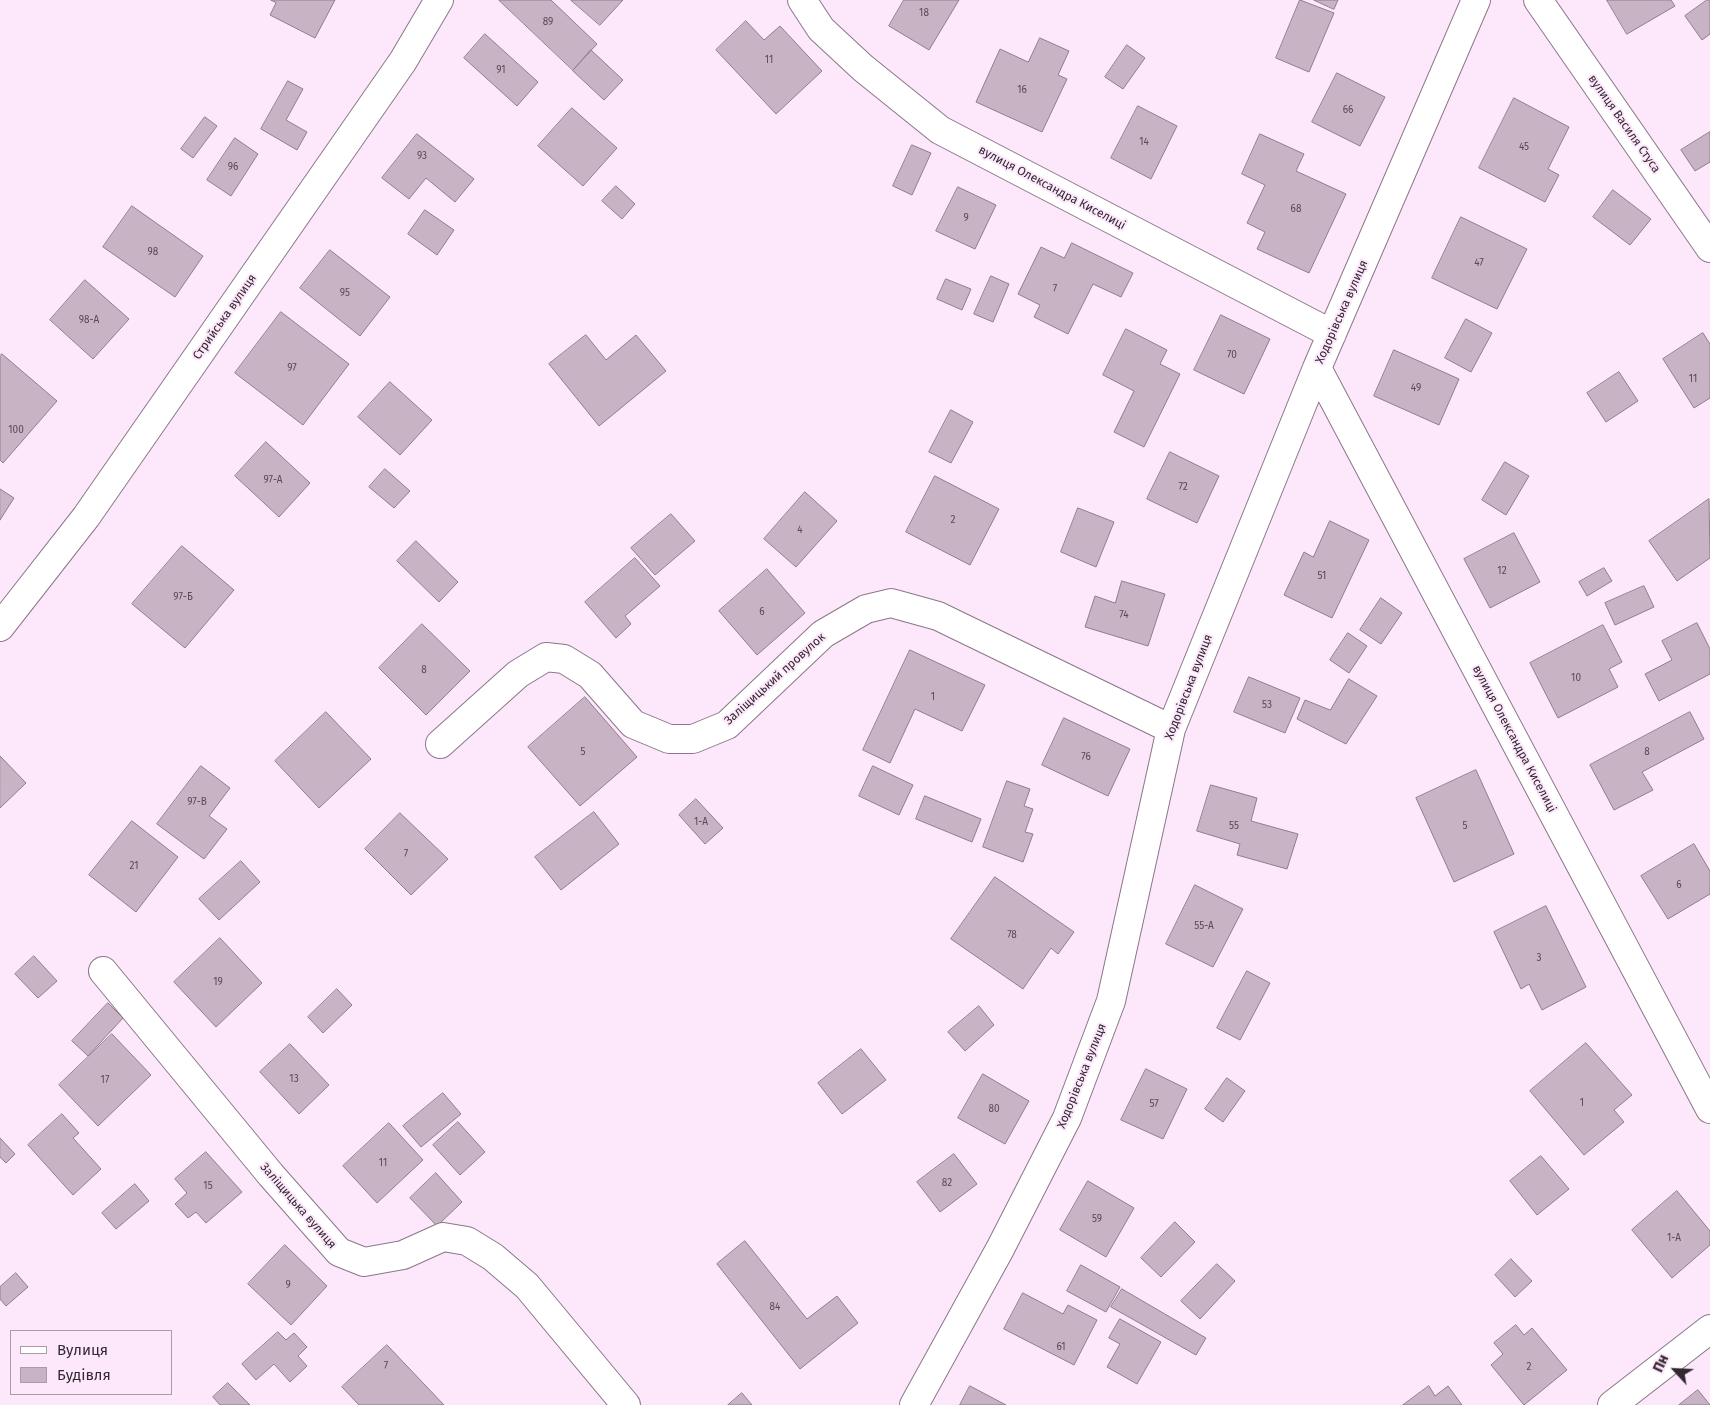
<!DOCTYPE html>
<html>
<head>
<meta charset="utf-8">
<style>
	body { margin:0 }
	#map { position:relative; width:1710px; height:1405px; overflow:hidden; background:#fde7fa; font-family:"Fira Sans",sans-serif }
	canvas { display:block }
	.legend { position:absolute; left:10px; top:1330px; width:162px; height:65px; box-sizing:border-box; background:#fde7fa; border:1px solid #ab9ba9; margin:0; padding:6px 9px; list-style:none; font-size:15px; color:#312830 }
	.legend li { display:flex; align-items:center; gap:10px; height:25px }
	.legend b { width:25px; border:1px solid #ab9ba9 }
	.north { position:absolute; left:1650px; top:1345px; width:50px; height:50px; -webkit-text-stroke:4px #fde7fa; paint-order:stroke; rotate:295deg; font-size:14px; font-weight:700; line-height:20px; text-align:center; color:#312830 }
	.north::after { content:''; display:block; margin:auto; width:18px; height:22px; background:#312830; clip-path:polygon(50% 0,100% 100%,50% 72%,0 100%) }
</style>
</head>
<body>
<div id="map">
<canvas width="1710" height="1405"></canvas>
<ul class="legend">
<li><b style="height:6px;background:#fff"></b>Вулиця</li>
<li><b style="height:14px;background:#c8b3c5"></b>Будівля</li>
</ul>
<div class="north">Пн</div>
</div>
<script>
const g = document.querySelector('canvas').getContext('2d');
g.lineJoin = 'round';
function fillPath(path, color) {
  g.fillStyle = color;
  g.fill(path, 'evenodd');
}
function stroke(path, color, width, dash) {
  g.strokeStyle = color;
  g.lineWidth = width;
  g.lineCap = dash ? 'butt' : 'round';
  g.setLineDash(dash || []);
  g.stroke(path);
}
function drawText(font, color, halo, rows, align = 'center') {
  g.font = font + ' "Fira Sans",sans-serif';
  g.lineWidth = 4;
  g.setLineDash([]);
  g.textBaseline = 'middle';
  g.strokeStyle = halo;
  g.fillStyle = color;
  for (const [text, x, y, turn = 0] of rows) {
    g.save();
    g.translate(x, y);
    g.rotate((+turn || 0) * Math.PI / 180);
    g.textAlign = isNaN(turn) ? turn : align;
    if (halo) g.strokeText(text, 0, 0);
    g.fillText(text, 0, 0);
    g.restore();
  }
}
const building = new Path2D(`
	M 271,0 L 335,0 L 315,38 L 270,15 L 276,3 Z
	M 499,0 L 551,0 L 597,44 L 573,70 Z
	M 571,0 L 623,0 L 600,25 Z
	M 904,0 L 959,0 L 929,50 L 889,26 Z
	M 1300,0 L 1334,13 L 1309,72 L 1276,58 Z
	M 1314,0 L 1338,0 L 1334,9 Z
	M 1607,0 L 1671,0 L 1675,6 L 1627,34 Z
	M 1707,0 L 1710,0 L 1710,34 L 1702,40 L 1685,16 Z
	M 746,21 L 764,40 L 780,26 L 822,71 L 776,114 L 716,50 Z
	M 485,34 L 538,82 L 517,106 L 464,58 Z
	M 1040,38 L 1069,51 L 1058,75 L 1067,79 L 1042,132 L 976,102 L 1000,49 L 1028,62 Z
	M 1127,45 L 1145,58 L 1123,89 L 1105,77 Z
	M 591,50 L 623,80 L 604,100 L 573,71 Z
	M 1337,73 L 1385,97 L 1360,146 L 1312,122 Z
	M 288,81 L 303,89 L 286,120 L 307,132 L 297,150 L 261,129 Z
	M 1514,98 L 1569,127 L 1548,169 L 1559,175 L 1545,202 L 1479,168 Z
	M 1138,106 L 1177,126 L 1151,179 L 1111,158 Z
	M 572,108 L 617,148 L 583,186 L 538,146 Z
	M 205,117 L 217,126 L 193,158 L 181,149 Z
	M 1710,132 L 1710,162 L 1695,171 L 1681,150 Z
	M 417,134 L 474,179 L 455,202 L 426,178 L 409,199 L 382,178 Z
	M 1260,134 L 1304,154 L 1296,171 L 1346,194 L 1309,273 L 1257,249 L 1265,232 L 1247,223 L 1265,185 L 1242,174 Z
	M 235,138 L 258,154 L 231,196 L 207,180 Z
	M 912,145 L 931,153 L 912,195 L 893,186 Z
	M 616,186 L 635,204 L 622,219 L 602,201 Z
	M 958,187 L 996,205 L 975,249 L 936,231 Z
	M 1613,190 L 1651,219 L 1630,245 L 1593,217 Z
	M 132,206 L 203,256 L 175,297 L 103,247 Z
	M 425,210 L 454,230 L 437,255 L 408,234 Z
	M 1461,217 L 1527,249 L 1497,309 L 1432,278 Z
	M 1072,243 L 1133,273 L 1121,297 L 1093,284 L 1068,334 L 1034,317 L 1040,305 L 1018,294 L 1041,247 L 1064,258 Z
	M 330,250 L 390,297 L 360,336 L 300,288 Z
	M 991,276 L 1009,284 L 993,322 L 974,314 Z
	M 946,279 L 971,289 L 962,310 L 937,299 Z
	M 85,280 L 129,319 L 93,359 L 50,320 Z
	M 281,312 L 349,364 L 303,425 L 235,373 Z
	M 1221,315 L 1270,339 L 1244,394 L 1194,370 Z
	M 1466,319 L 1492,333 L 1471,372 L 1445,358 Z
	M 1126,329 L 1167,350 L 1160,364 L 1180,374 L 1144,447 L 1114,432 L 1134,391 L 1103,375 Z
	M 1703,333 L 1710,344 L 1710,398 L 1694,408 L 1663,359 Z
	M 586,335 L 606,360 L 636,335 L 666,371 L 599,426 L 549,364 Z
	M 1394,350 L 1459,379 L 1439,425 L 1374,396 Z
	M 2,354 L 57,401 L 3,463 L 0,460 L 0,356 Z
	M 1619,372 L 1638,401 L 1606,422 L 1587,393 Z
	M 390,382 L 432,420 L 400,455 L 358,417 Z
	M 951,410 L 973,422 L 951,463 L 929,452 Z
	M 266,442 L 310,483 L 279,517 L 235,476 Z
	M 1170,452 L 1219,476 L 1197,523 L 1147,499 Z
	M 1505,462 L 1529,476 L 1506,515 L 1482,500 Z
	M 385,469 L 410,491 L 394,508 L 369,487 Z
	M 935,476 L 999,509 L 970,565 L 906,532 Z
	M 0,489 L 14,498 L 0,520 Z
	M 805,492 L 837,521 L 796,567 L 764,539 Z
	M 1709,499 L 1710,558 L 1677,581 L 1649,541 Z
	M 1078,508 L 1114,522 L 1096,567 L 1061,552 Z
	M 671,514 L 695,541 L 655,575 L 631,548 Z
	M 1330,521 L 1369,540 L 1332,618 L 1284,595 L 1304,552 L 1313,557 Z
	M 1514,533 L 1540,582 L 1490,608 L 1464,559 Z
	M 416,541 L 458,582 L 439,602 L 397,561 Z
	M 182,546 L 234,590 L 185,648 L 132,604 Z
	M 635,558 L 660,586 L 625,616 L 631,624 L 616,638 L 585,602 Z
	M 1604,568 L 1612,581 L 1587,596 L 1579,582 Z
	M 767,569 L 805,613 L 757,655 L 719,611 Z
	M 1122,581 L 1165,594 L 1148,646 L 1085,627 L 1095,596 L 1115,603 Z
	M 1644,586 L 1654,607 L 1615,625 L 1605,603 Z
	M 1381,598 L 1402,613 L 1381,644 L 1360,630 Z
	M 1697,623 L 1710,649 L 1710,674 L 1659,701 L 1645,674 L 1672,660 L 1662,641 Z
	M 422,624 L 470,671 L 426,715 L 379,668 Z
	M 1603,625 L 1622,662 L 1609,669 L 1618,687 L 1558,718 L 1530,663 Z
	M 1348,633 L 1367,646 L 1349,673 L 1330,660 Z
	M 910,650 L 985,685 L 962,731 L 915,709 L 890,763 L 863,750 Z
	M 1249,677 L 1300,698 L 1285,733 L 1234,712 Z
	M 1349,679 L 1377,696 L 1346,744 L 1297,719 L 1305,700 L 1330,710 Z
	M 585,697 L 637,757 L 580,806 L 528,747 Z
	M 326,712 L 371,759 L 319,808 L 275,761 Z
	M 1690,712 L 1704,739 L 1642,772 L 1653,790 L 1614,810 L 1590,765 Z
	M 1064,718 L 1130,749 L 1108,796 L 1042,765 Z
	M 0,756 L 26,783 L 0,808 Z
	M 201,766 L 230,788 L 209,816 L 227,829 L 204,859 L 157,824 Z
	M 873,766 L 913,785 L 899,815 L 859,796 Z
	M 1476,770 L 1514,854 L 1454,882 L 1416,798 Z
	M 1007,781 L 1030,789 L 1024,806 L 1033,809 L 1025,832 L 1033,834 L 1023,862 L 983,847 Z
	M 1211,785 L 1257,798 L 1251,821 L 1298,834 L 1287,869 L 1237,855 L 1240,844 L 1197,831 Z
	M 925,796 L 981,819 L 972,842 L 916,819 Z
	M 696,799 L 723,828 L 705,844 L 679,815 Z
	M 594,812 L 619,844 L 561,890 L 535,857 Z
	M 400,813 L 448,859 L 411,895 L 365,849 Z
	M 132,821 L 178,857 L 136,912 L 89,875 Z
	M 1694,844 L 1710,871 L 1710,894 L 1668,919 L 1641,876 Z
	M 241,861 L 260,882 L 219,920 L 199,899 Z
	M 995,877 L 1074,932 L 1058,954 L 1051,948 L 1023,989 L 951,939 Z
	M 1195,885 L 1243,909 L 1213,967 L 1166,944 Z
	M 1546,906 L 1586,987 L 1542,1010 L 1529,984 L 1521,989 L 1494,932 Z
	M 220,938 L 262,983 L 216,1027 L 174,982 Z
	M 34,956 L 57,981 L 38,998 L 15,974 Z
	M 1247,971 L 1270,983 L 1240,1040 L 1217,1028 Z
	M 337,989 L 352,1005 L 323,1033 L 308,1017 Z
	M 108,1003 L 123,1018 L 88,1056 L 72,1041 Z
	M 979,1006 L 994,1025 L 965,1051 L 948,1032 Z
	M 112,1034 L 151,1075 L 98,1126 L 59,1085 Z
	M 1586,1043 L 1632,1095 L 1614,1110 L 1624,1122 L 1584,1155 L 1530,1091 Z
	M 290,1044 L 329,1085 L 299,1114 L 260,1072 Z
	M 861,1049 L 886,1080 L 842,1114 L 818,1083 Z
	M 1146,1069 L 1187,1089 L 1163,1139 L 1121,1120 Z
	M 983,1074 L 1029,1101 L 1005,1144 L 958,1118 Z
	M 1227,1078 L 1245,1091 L 1223,1122 L 1205,1109 Z
	M 443,1093 L 461,1114 L 421,1147 L 403,1126 Z
	M 62,1114 L 79,1133 L 73,1138 L 101,1169 L 73,1195 L 28,1145 Z
	M 458,1122 L 485,1152 L 460,1175 L 433,1145 Z
	M 389,1123 L 423,1160 L 377,1203 L 343,1166 Z
	M 0,1138 L 15,1154 L 6,1163 L 0,1157 Z
	M 206,1152 L 242,1192 L 206,1223 L 196,1212 L 188,1218 L 175,1204 L 187,1193 L 175,1179 Z
	M 954,1154 L 977,1184 L 940,1212 L 917,1182 Z
	M 1541,1156 L 1569,1189 L 1537,1215 L 1510,1181 Z
	M 436,1173 L 462,1202 L 437,1226 L 410,1198 Z
	M 1088,1181 L 1134,1208 L 1106,1257 L 1060,1230 Z
	M 135,1184 L 149,1201 L 116,1229 L 102,1213 Z
	M 1677,1191 L 1710,1231 L 1710,1245 L 1672,1278 L 1632,1230 Z
	M 1175,1222 L 1195,1242 L 1161,1277 L 1141,1258 Z
	M 745,1241 L 807,1319 L 837,1296 L 858,1323 L 800,1369 L 717,1264 Z
	M 285,1245 L 327,1286 L 291,1325 L 248,1284 Z
	M 1511,1259 L 1532,1281 L 1515,1297 L 1495,1275 Z
	M 1217,1264 L 1235,1281 L 1200,1319 L 1181,1301 Z
	M 1081,1265 L 1120,1287 L 1106,1312 L 1067,1291 Z
	M 16,1273 L 28,1287 L 6,1306 L 0,1299 L 0,1287 Z
	M 1122,1289 L 1206,1338 L 1196,1355 L 1111,1307 Z
	M 1023,1293 L 1063,1314 L 1068,1305 L 1097,1320 L 1074,1365 L 1004,1329 Z
	M 1120,1319 L 1161,1342 L 1137,1384 L 1107,1367 L 1120,1344 L 1109,1338 Z
	M 1516,1325 L 1524,1335 L 1532,1328 L 1567,1370 L 1524,1405 L 1491,1365 L 1503,1354 L 1494,1343 Z
	M 278,1332 L 286,1340 L 294,1333 L 307,1347 L 298,1356 L 307,1366 L 290,1382 L 274,1364 L 256,1380 L 242,1364 Z
	M 387,1345 L 444,1405 L 359,1405 L 342,1387 Z
	M 228,1383 L 250,1405 L 220,1405 L 213,1397 Z
	M 970,1386 L 1006,1405 L 960,1405 Z
	M 1429,1386 L 1435,1396 L 1448,1386 L 1462,1405 L 1403,1405 Z
	M 1698,1390 L 1710,1405 L 1679,1405 Z
	M 742,1393 L 752,1405 L 728,1405 Z`);
const minor = new Path2D(`
	M 802,0 L 821,29 L 863,68 L 940,130 L 1332,334
	M 1538,0 L 1710,248
	M 1317,368 L 1710,1109
	M 0,627 L 86,517 L 403,61 L 439,0
	M 440,744 L 518,674 L 546,657 L 564,659 L 590,675 L 633,724 L 669,739 L 693,739 L 727,725 L 823,634 L 866,609 L 891,603 L 938,616 L 1171,729
	M 103,971 L 271,1175 L 339,1252 L 364,1262 L 403,1255 L 443,1237 L 467,1241 L 493,1257 L 527,1286 L 626,1405
	M 914,1405 L 1000,1249 L 1067,1118 L 1111,1001 L 1171,729 L 1317,368 L 1476,0
	M 1612,1405 L 1710,1329`);
const numberNames = [
	["18",924,13],
	["89",548,22],
	["11",769,60],
	["91",501,70],
	["16",1022,90],
	["66",1348,110],
	["14",1144,142],
	["45",1524,147],
	["93",422,156],
	["96",233,167],
	["68",1296,209],
	["9",966,218],
	["98",153,252],
	["47",1479,263],
	["7",1055,289],
	["95",345,293],
	["98-А",89,320],
	["70",1232,355],
	["97",292,368],
	["11",1693,379],
	["49",1416,388],
	["100",16,430],
	["97-А",273,480],
	["72",1183,487],
	["2",953,520],
	["4",800,530],
	["12",1502,571],
	["51",1322,576],
	["97-Б",183,597],
	["6",762,612],
	["74",1124,615],
	["8",424,670],
	["10",1576,678],
	["1",933,697],
	["53",1267,705],
	["5",583,752],
	["8",1647,752],
	["76",1086,757],
	["97-В",197,802],
	["1-А",701,822],
	["55",1234,826],
	["5",1465,826],
	["7",406,854],
	["21",134,866],
	["6",1679,885],
	["55-А",1204,926],
	["78",1012,935],
	["3",1539,958],
	["19",218,982],
	["13",294,1079],
	["17",105,1080],
	["1",1582,1103],
	["57",1154,1104],
	["80",994,1109],
	["11",383,1163],
	["82",947,1183],
	["15",208,1186],
	["59",1097,1219],
	["1-А",1674,1238],
	["9",288,1285],
	["84",775,1307],
	["61",1061,1347],
	["7",386,1366],
	["2",1529,1367]
];
const streetNames = [
	["вулиця Василя Стуса",1624,124,55],
	["вулиця Олександра Киселиці",1052,188,28],
	["Ходорівська вулиця",1342,312,-66],
	["Стрийська вулиця",225,317,-55],
	["Заліщицький провулок",775,679,-42],
	["Ходорівська вулиця",1189,687,-69],
	["вулиця Олександра Киселиці",1514,739,62],
	["Ходорівська вулиця",1082,1076,-68],
	["Заліщицька вулиця",298,1206,49]
];
fillPath(building, '#c8b3c5');
stroke(building, '#907c8e', 1);
stroke(minor, '#8b7789', 30);
stroke(minor, '#fff', 28);
drawText('10px', '#574b55', null, numberNames);
drawText('12px', '#312830', '#fde7fa', streetNames);
</script>
</body>
</html>
